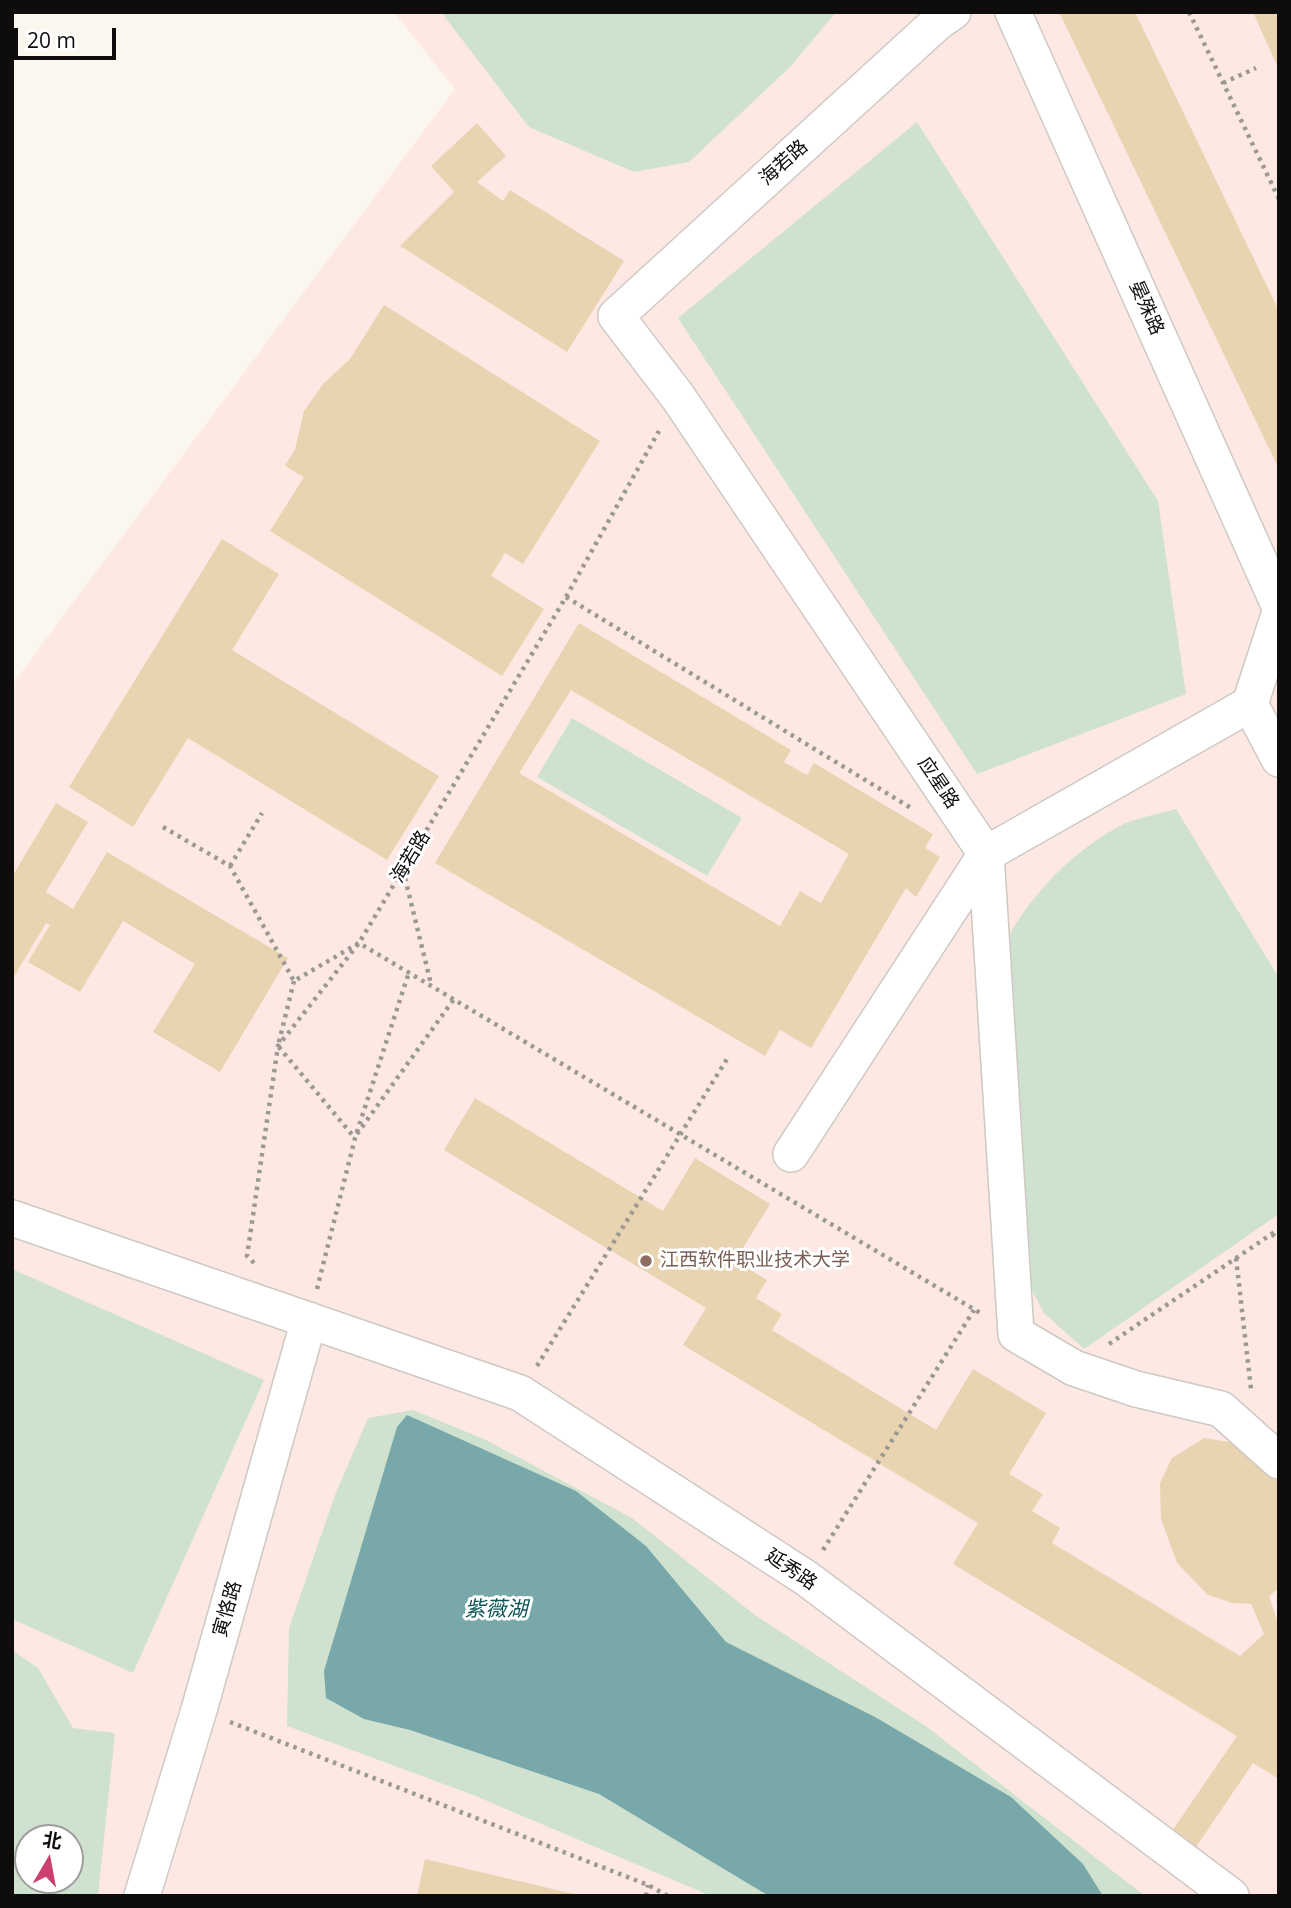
<!DOCTYPE html>
<html>
<head>
<meta charset="utf-8">
<style>
	body { margin:0 }
	#map { position:relative; width:1291px; height:1908px; overflow:hidden; background:#fbf7ef; font-family:"Open Sans","Noto Sans SC",sans-serif }
	canvas { display:block }
	.frame { position:absolute; inset:0; border:14px solid #0f0d0b; pointer-events:none }
	.north { position:absolute; left:14px; top:1824px; width:70px; height:70px; box-sizing:border-box; background:#fff; border:2px solid #9f9e9d; border-radius:50%; rotate:10deg; font-size:19px; font-weight:700; line-height:28px; text-align:center; color:#0f0d0b }
	.north::after { content:''; display:block; margin:auto; width:24px; height:32px; background:#cb3f71; clip-path:polygon(50% 0,100% 100%,50% 72%,0 100%) }
	.scale { position:absolute; left:14px; top:28px; width:102px; height:32px; box-sizing:border-box; border:4px solid #0f0d0b; border-top:0; padding-left:9px; font-size:21px; line-height:24px; white-space:nowrap; color:#0f0d0b; -webkit-text-stroke:5px #fff; paint-order:stroke }
</style>
</head>
<body>
<div id="map">
<canvas width="1291" height="1908"></canvas>
<div class="frame"></div>
<div class="north">北</div>
<div class="scale">20 m</div>
</div>
<script>
const g = document.querySelector('canvas').getContext('2d');
g.lineJoin = 'round';
function fillPath(path, color) {
  g.fillStyle = color;
  g.fill(path, 'evenodd');
}
function stroke(path, color, width, dash) {
  g.strokeStyle = color;
  g.lineWidth = width;
  g.lineCap = dash ? 'butt' : 'round';
  g.setLineDash(dash || []);
  g.stroke(path);
}
function drawText(font, color, halo, rows, align = 'center') {
  g.font = font + ' "Open Sans","Noto Sans SC",sans-serif';
  g.lineWidth = 6;
  g.setLineDash([]);
  g.textBaseline = 'middle';
  g.strokeStyle = halo;
  g.fillStyle = color;
  for (const [text, x, y, turn = 0] of rows) {
    g.save();
    g.translate(x, y);
    g.rotate((+turn || 0) * Math.PI / 180);
    g.textAlign = isNaN(turn) ? turn : align;
    if (halo) g.strokeText(text, 0, 0);
    g.fillText(text, 0, 0);
    g.restore();
  }
}
const education = new Path2D(`
	M 394,12 L 1279,12 L 1279,1896 L 12,1896 L 12,685 L 455,89 ZM 28,1838 L 70,1838 L 70,1880 L 28,1880 Z`);
const green = new Path2D(`
	M 441,12 L 836,12 L 791,66 L 689,162 L 634,172 L 529,127 Z
	M 917,122 L 1158,501 L 1186,694 L 977,774 L 678,318 Z
	M 572,718 L 742,818 L 707,876 L 537,777 Z
	M 1176,809 L 1279,978 L 1279,1214 L 1084,1349 L 1044,1313 L 1026,1279 L 1005,942 C 1032,893 1073,850 1124,824 C 1139,817 1160,814 1176,809 Z
	M 12,1269 L 264,1380 L 133,1673 L 12,1619 Z
	M 413,1410 L 484,1439 L 632,1518 L 755,1615 L 927,1727 L 1145,1896 L 711,1896 L 473,1795 L 287,1726 L 289,1628 L 335,1495 L 368,1418 Z
	M 12,1650 L 38,1668 L 73,1728 L 115,1733 L 98,1896 L 12,1896 ZM 70,1838 L 70,1880 L 28,1880 L 28,1838 Z`);
const water = new Path2D(`
	M 407,1415 L 576,1491 L 646,1546 L 726,1642 L 875,1717 L 1011,1797 L 1083,1864 L 1103,1896 L 769,1896 L 599,1794 L 410,1730 L 364,1719 L 326,1698 L 324,1671 L 397,1427 Z`);
const building = new Path2D(`
	M 1059,12 L 1135,12 L 1279,311 L 1279,469 Z
	M 1253,12 L 1279,12 L 1279,70 Z
	M 477,123 L 506,156 L 477,182 L 503,201 L 510,190 L 624,261 L 567,352 L 400,246 L 454,192 L 431,166 Z
	M 384,305 L 600,441 L 523,564 L 505,553 L 491,576 L 544,609 L 502,676 L 270,531 L 304,477 L 285,466 L 295,449 L 304,411 L 324,383 L 350,359 Z
	M 222,539 L 279,574 L 232,650 L 439,776 L 387,860 L 188,738 L 133,827 L 69,787 Z
	M 579,623 L 791,750 L 784,762 L 807,775 L 814,763 L 933,834 L 925,848 L 940,857 L 916,897 L 906,888 L 811,1048 L 780,1030 L 765,1056 L 435,863 ZM 571,690 L 849,854 L 821,903 L 800,891 L 780,926 L 519,773 Z
	M 56,803 L 88,822 L 46,892 L 73,909 L 107,852 L 288,958 L 220,1072 L 153,1032 L 195,964 L 123,921 L 80,992 L 28,962 L 50,925 L 46,923 L 12,980 L 12,877 Z
	M 475,1098 L 663,1211 L 695,1158 L 770,1204 L 735,1261 L 767,1280 L 756,1298 L 782,1314 L 772,1330 L 936,1430 L 973,1369 L 1046,1413 L 1009,1474 L 1043,1494 L 1032,1511 L 1060,1528 L 1052,1543 L 1240,1656 L 1264,1634 L 1251,1604 L 1232,1603 L 1208,1595 L 1177,1563 L 1161,1519 L 1160,1483 L 1172,1458 L 1204,1438 L 1229,1442 L 1246,1449 L 1279,1483 L 1279,1588 L 1269,1596 L 1279,1626 L 1279,1779 L 1253,1763 L 1196,1847 L 1172,1831 L 1237,1736 L 953,1564 L 978,1523 L 683,1345 L 706,1308 L 444,1150 Z
	M 425,1859 L 578,1895 L 578,1896 L 417,1896 Z`);
const path = new Path2D(`
	M 1189,12 L 1279,199
	M 1223,83 L 1256,68
	M 566,597 L 911,808
	M 163,827 L 230,866 L 294,981 L 359,943 L 982,1314
	M 230,866 L 262,813
	M 403,870 L 431,984
	M 294,981 L 278,1046 L 354,1137
	M 357,1134 L 454,999
	M 1272,1234 L 1279,1240
	M 1236,1258 L 1251,1389
	M 254,1263 L 247,1256 L 278,1046 L 359,943 L 566,597 L 659,431
	M 317,1289 L 355,1138 L 409,972
	M 1109,1344 L 1279,1229
	M 537,1366 L 727,1059
	M 823,1550 L 974,1310
	M 230,1722 L 648,1885 L 668,1896
	M 646,1896 L 648,1885`);
const minor = new Path2D(`
	M 953,12 L 938,22 L 616,316 L 678,397 L 986,854 L 1016,1334 L 1074,1368 L 1136,1389 L 1221,1409 L 1279,1461
	M 1013,12 L 1279,605
	M 1279,615 L 1250,704 L 1279,759
	M 791,1154 L 986,854 L 1250,704
	M 12,1218 L 520,1393 L 806,1578 L 1231,1896
	M 142,1896 L 199,1710 L 309,1320`);
const markers = [
	[646,1261,7,"#8d6e63"]
];
const streetNames = [
	["海若路",784,163,-42],
	["晏殊路",1146,308,66],
	["应星路",938,783,56],
	["海若路",411,857,-59],
	["延秀路",791,1570,34],
	["寅恪路",228,1609,-74]
];
const educationNames = [
	["江西软件职业技术大学",660,1261]
];
const waterNames = [
	["紫薇湖",496,1610]
];
fillPath(education, '#fde8e4');
fillPath(green, '#cfe2cf');
fillPath(water, '#78a8a9');
fillPath(building, '#e9d4b1');
stroke(minor, '#cec9c2', 38);
stroke(path, '#9c9993', 4.5, [3.5, 5]);
stroke(minor, '#fff', 35);
for (const [x, y, r, color] of markers) {
  const dot = new Path2D();
  dot.arc(x, y, r, 0, 2 * Math.PI);
  g.fillStyle = color;
  g.fill(dot);
  stroke(dot, '#fff', 2.5);
}
drawText('19px', '#0f0d0b', '#fff', streetNames);
drawText('19px', '#785e54', '#fff', educationNames, 'left');
drawText('italic 21px', '#0d5557', '#fff', waterNames);
</script>
</body>
</html>
